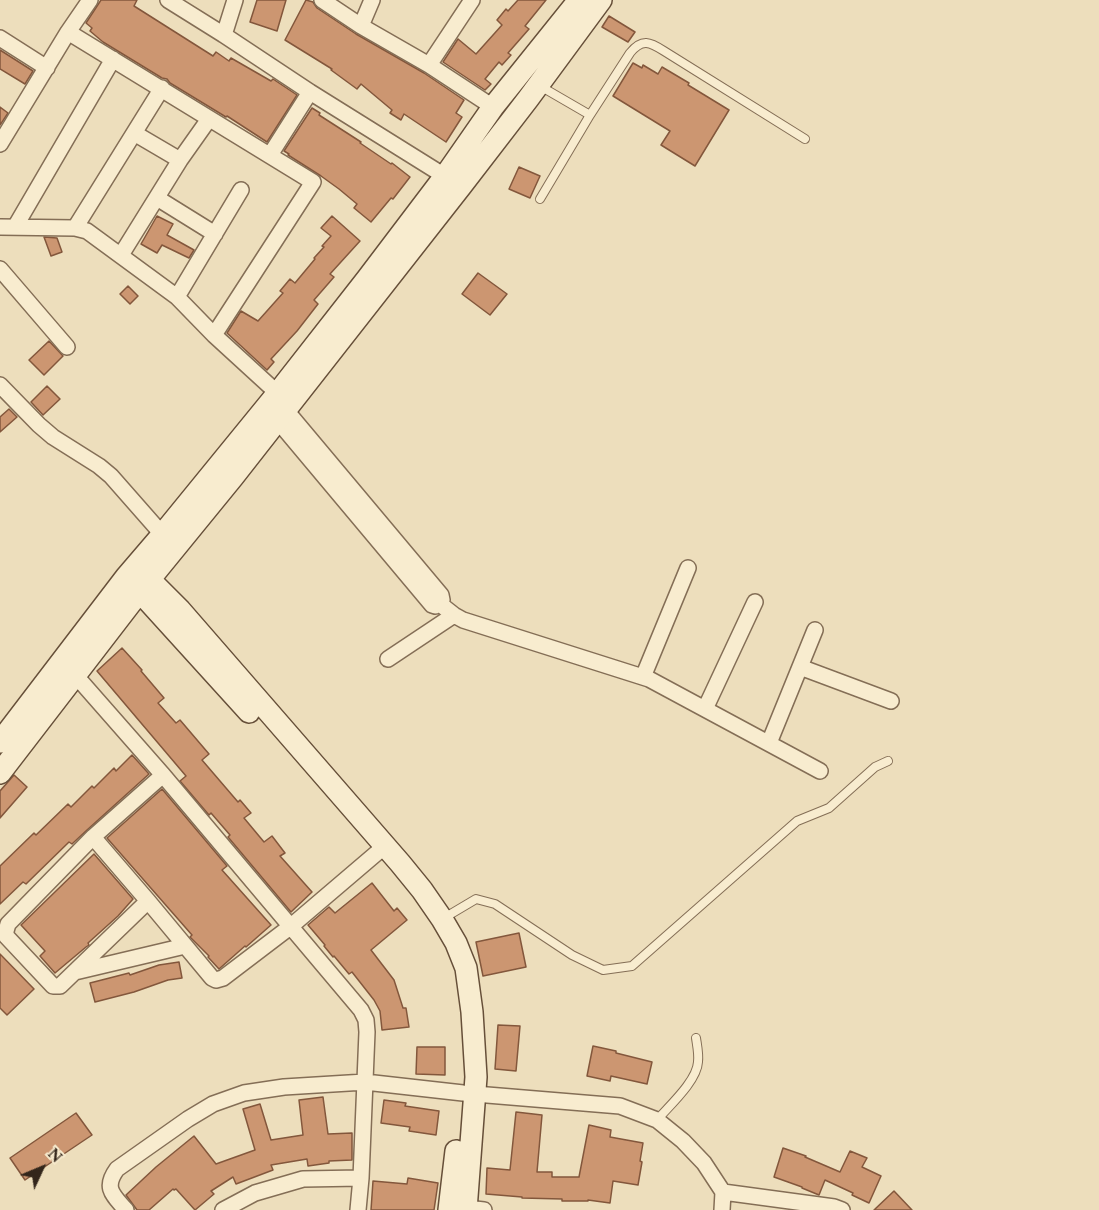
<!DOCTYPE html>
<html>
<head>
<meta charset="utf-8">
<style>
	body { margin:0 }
	#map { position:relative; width:1099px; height:1210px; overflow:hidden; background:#eddebc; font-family:Spectral,serif }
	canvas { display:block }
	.north { position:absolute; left:12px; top:1138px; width:60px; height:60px; -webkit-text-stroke:4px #f5e8cb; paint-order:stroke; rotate:46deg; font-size:16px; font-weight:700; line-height:24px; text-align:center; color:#33261b }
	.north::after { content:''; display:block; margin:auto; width:21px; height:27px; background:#33261b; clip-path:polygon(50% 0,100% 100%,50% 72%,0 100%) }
</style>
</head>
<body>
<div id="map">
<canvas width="1099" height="1210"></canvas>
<div class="north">N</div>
</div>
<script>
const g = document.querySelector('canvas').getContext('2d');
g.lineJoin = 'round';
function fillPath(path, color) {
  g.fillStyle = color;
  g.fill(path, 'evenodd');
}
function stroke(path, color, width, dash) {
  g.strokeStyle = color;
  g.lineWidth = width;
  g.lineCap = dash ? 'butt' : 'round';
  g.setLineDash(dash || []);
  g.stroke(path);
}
const building = new Path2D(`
	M 101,0 L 137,0 L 134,6 L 213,56 L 216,52 L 229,61 L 231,58 L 271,81 L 273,79 L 297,95 L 267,142 L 227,116 L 226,117 L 170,83 L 167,79 L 162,78 L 103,42 L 90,31 L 92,28 L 86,23 Z
	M 257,0 L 286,0 L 277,31 L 250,22 Z
	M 306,0 L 313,2 L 317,8 L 356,34 L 424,73 L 464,100 L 456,113 L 462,117 L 446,142 L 404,114 L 401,120 L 390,113 L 392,110 L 361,84 L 357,89 L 331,70 L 332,69 L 285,40 Z
	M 518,0 L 546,0 L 525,26 L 529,29 L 508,53 L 511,55 L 502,65 L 499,62 L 485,79 L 491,84 L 485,90 L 443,62 L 458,39 L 476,54 L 502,25 L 497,20 L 506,9 L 508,11 Z
	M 609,16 L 635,32 L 628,42 L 602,27 Z
	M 0,50 L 33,71 L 25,84 L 0,69 Z
	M 633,63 L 642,68 L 643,65 L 658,74 L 662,67 L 689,83 L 688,85 L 729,110 L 695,166 L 661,145 L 670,131 L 613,96 Z
	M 0,107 L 8,113 L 0,125 Z
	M 312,108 L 320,113 L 319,115 L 361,142 L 360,143 L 391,164 L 392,163 L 410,177 L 393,199 L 391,198 L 371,222 L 354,208 L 357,204 L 339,189 L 321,176 L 288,155 L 289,154 L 284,151 Z
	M 519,167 L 540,176 L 530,198 L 509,189 Z
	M 157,216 L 173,224 L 167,235 L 194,250 L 189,258 L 162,245 L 157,253 L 141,244 Z
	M 332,216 L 360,241 L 330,274 L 334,277 L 314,300 L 318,304 L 297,331 L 271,359 L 274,362 L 267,370 L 227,333 L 241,311 L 258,321 L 283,293 L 280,291 L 290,279 L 295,283 L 315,259 L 314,258 L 324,247 L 322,246 L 331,236 L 321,228 Z
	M 44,237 L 57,238 L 62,252 L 51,256 Z
	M 478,273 L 507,294 L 490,315 L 462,294 Z
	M 128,286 L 138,296 L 130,304 L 120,294 Z
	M 49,341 L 63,356 L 44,375 L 29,360 Z
	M 47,386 L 60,399 L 43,415 L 31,402 Z
	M 9,409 L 17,417 L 0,432 L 0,417 Z
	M 122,648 L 142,670 L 141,671 L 164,698 L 158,703 L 176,723 L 180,720 L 209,754 L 202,760 L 238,802 L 240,800 L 251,813 L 244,818 L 264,842 L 272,836 L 285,853 L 280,856 L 312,892 L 291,912 L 228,837 L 230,835 L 211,813 L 209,815 L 180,781 L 186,776 L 97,671 Z
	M 132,755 L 149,774 L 87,830 L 72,844 L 69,842 L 26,884 L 23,882 L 0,904 L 0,866 L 34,833 L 36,835 L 68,804 L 71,807 L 92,786 L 94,788 L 114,768 L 116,771 Z
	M 14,775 L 27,787 L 0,818 L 0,791 Z
	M 162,789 L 227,866 L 222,870 L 271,925 L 246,947 L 245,946 L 219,969 L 208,957 L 209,956 L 190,937 L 192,935 L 107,838 Z
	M 94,854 L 133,899 L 118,916 L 88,943 L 89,945 L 86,947 L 55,973 L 40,956 L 45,951 L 21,925 Z
	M 372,883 L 394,911 L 397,908 L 407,920 L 371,950 L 394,980 L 403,1008 L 406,1008 L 409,1027 L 382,1030 L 380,1011 L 374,1000 L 352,972 L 349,974 L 334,956 L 333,957 L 324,946 L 325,945 L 308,925 L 329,907 L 335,913 Z
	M 519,933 L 526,967 L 483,976 L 476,942 Z
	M 0,954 L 34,989 L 7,1015 L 0,1008 Z
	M 179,962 L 182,978 L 168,980 L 134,992 L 95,1002 L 90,983 L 129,973 L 130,975 L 159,965 Z
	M 498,1025 L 520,1026 L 516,1071 L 495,1069 Z
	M 593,1046 L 616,1051 L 616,1053 L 652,1062 L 647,1084 L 611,1076 L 610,1081 L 587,1076 Z
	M 417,1047 L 445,1047 L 445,1075 L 416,1074 Z
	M 323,1097 L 328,1134 L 352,1133 L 352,1160 L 329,1161 L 329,1163 L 308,1166 L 307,1159 L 271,1165 L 273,1170 L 236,1184 L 233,1177 L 211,1191 L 214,1194 L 195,1210 L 176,1189 L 174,1190 L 173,1189 L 149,1210 L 137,1210 L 126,1195 L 156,1167 L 194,1136 L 216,1164 L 255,1150 L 243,1109 L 260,1104 L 271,1140 L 303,1135 L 299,1100 Z
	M 384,1100 L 406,1103 L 405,1106 L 439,1111 L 436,1135 L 409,1131 L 410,1127 L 381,1123 Z
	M 516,1112 L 542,1115 L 537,1172 L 552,1172 L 552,1177 L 579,1177 L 589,1125 L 611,1130 L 610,1137 L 643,1143 L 640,1161 L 642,1162 L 638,1185 L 613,1181 L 610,1203 L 588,1200 L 588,1201 L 562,1201 L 562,1199 L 522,1198 L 522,1197 L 486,1194 L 487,1168 L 510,1170 Z
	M 76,1113 L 92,1135 L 25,1180 L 10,1158 Z
	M 783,1148 L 806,1156 L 805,1157 L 840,1172 L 850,1151 L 867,1158 L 862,1167 L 881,1176 L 869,1203 L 852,1195 L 853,1193 L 825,1180 L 819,1195 L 802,1188 L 802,1187 L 774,1177 Z
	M 408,1178 L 438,1183 L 434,1210 L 371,1210 L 373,1181 L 407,1184 Z
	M 894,1191 L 912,1210 L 874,1210 Z`);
const lane = new Path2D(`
	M 540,86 L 590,115
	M 540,199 L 590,115 L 630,53 C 642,38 650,42 664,51 L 805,139
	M 444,918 L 476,899 L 495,904 L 572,955 L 603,970 L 632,966 L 797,821 L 829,808 L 875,767 L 888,761
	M 657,1120 C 669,1106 697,1081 698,1062 C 699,1054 697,1045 696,1038`);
const street = new Path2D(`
	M 168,0 L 224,35 L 310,92 L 451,180
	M 322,0 L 361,26 L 429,65 L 493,107
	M 361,26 L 372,0
	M 68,32 L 313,182 L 214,335
	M 224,35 L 235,0
	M 0,38 L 47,68
	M 429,65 L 472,0
	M 0,144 L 68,32 L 90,0
	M 270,155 L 310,92
	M 180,160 L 209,119
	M 157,198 L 215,234
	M 0,227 L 75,228 L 87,231 L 177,297 L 214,335 L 285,400
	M 15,227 L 113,59
	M 75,228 L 162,88
	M 121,255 L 180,160 L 134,133
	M 0,269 L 67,347
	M 177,297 L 241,190
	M 0,385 L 39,425 L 53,437 L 99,466 L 111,476 L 169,542
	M 277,420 L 432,605 L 435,606 L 442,600 L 441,595 L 285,409
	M 440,604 L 454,615 L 463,620 L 649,679 L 820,771
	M 388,659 L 454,615
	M 800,667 L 891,701
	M 69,668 L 163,775 L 361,1010 L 366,1020 L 367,1032 L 361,1178 L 358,1210
	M 643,677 L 688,568
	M 705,709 L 755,602
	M 769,743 L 815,630
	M 93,837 L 148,901 L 212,978 L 216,980 L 223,978 L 290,927 L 385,846
	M 148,901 L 60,986 L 53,986 L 6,936 L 6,931 L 8,924 L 93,837 L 163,775
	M 75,972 L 185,946
	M 723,1192 L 834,1207 L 842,1210
	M 466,1208 L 484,1210
	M 126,1210 C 113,1195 103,1188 117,1169 L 188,1119 L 213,1104 L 244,1093 L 284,1087 L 365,1082 L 463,1093 L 620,1106 L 657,1120 L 683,1141 L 704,1163 L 723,1192 L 722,1210
	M 223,1210 L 255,1193 L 303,1179 L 361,1178`);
const secondary = new Path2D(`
	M 141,571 L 180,610 L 400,863 L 422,890 L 442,919 L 456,943 L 466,968 L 472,1012 L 476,1077 L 466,1210
	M 131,582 L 249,712
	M 0,742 L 126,577 L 162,535 L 277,394 L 367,279 L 445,176 L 493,107 L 579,0
	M 0,773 L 140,591 L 233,477 L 461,186 L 528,99 L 601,0
	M 449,1210 L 456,1151`);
fillPath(building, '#cc9671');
stroke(building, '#83573c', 1.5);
stroke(lane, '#846e56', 10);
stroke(street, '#846e56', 18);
stroke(secondary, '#664f39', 24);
stroke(lane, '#f8eccf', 8);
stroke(street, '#f8eccf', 15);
stroke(secondary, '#f8eccf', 21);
</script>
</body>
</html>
